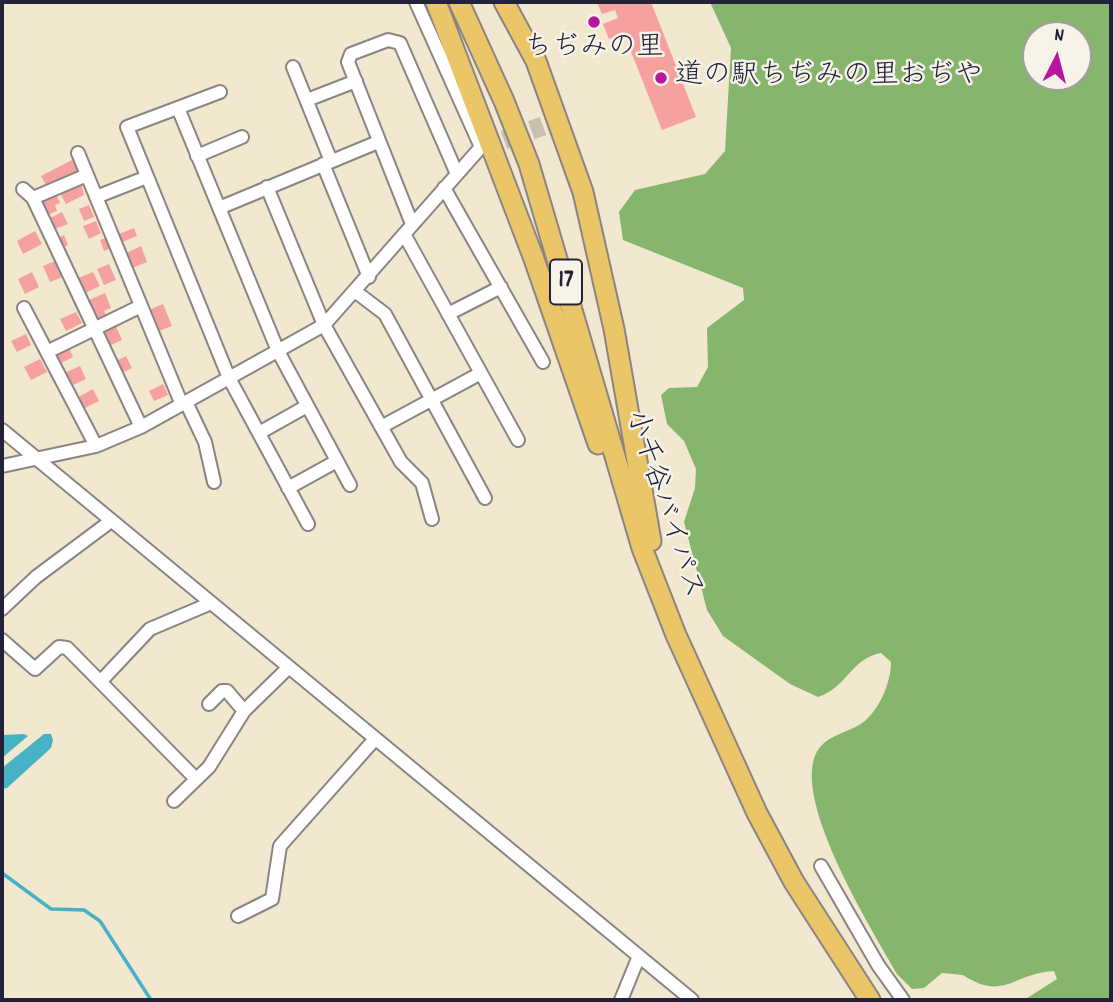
<!DOCTYPE html>
<html>
<head>
<meta charset="utf-8">
<style>
	body { margin:0 }
	#map { position:relative; width:1113px; height:1002px; overflow:hidden; background:#f2e7cf; font-family:Dekko,sans-serif }
	canvas { display:block }
	.frame { position:absolute; inset:0; border:4px solid #22223b; pointer-events:none }
	.north { position:absolute; left:1022px; top:21px; width:70px; height:70px; box-sizing:border-box; background:#f7f3e8; border:2px solid #a29fa3; border-radius:50%; rotate:6deg; font-size:19px; font-weight:700; line-height:28px; text-align:center; color:#22223b }
	.north::after { content:''; display:block; margin:auto; width:24px; height:32px; background:#b5179e; clip-path:polygon(50% 0,100% 100%,50% 72%,0 100%) }
</style>
</head>
<body>
<div id="map">
<canvas width="1113" height="1002"></canvas>
<div class="frame"></div>
<div class="north">N</div>
</div>
<script>
const g = document.querySelector('canvas').getContext('2d');
g.lineJoin = 'round';
function fillPath(path, color) {
  g.fillStyle = color;
  g.fill(path, 'evenodd');
}
function stroke(path, color, width, dash) {
  g.strokeStyle = color;
  g.lineWidth = width;
  g.lineCap = dash ? 'butt' : 'round';
  g.setLineDash(dash || []);
  g.stroke(path);
}
function drawText(font, color, halo, rows, align = 'center') {
  g.font = font + ' Dekko,"Klee One",sans-serif';
  g.lineWidth = 5;
  g.setLineDash([]);
  g.textBaseline = 'middle';
  g.strokeStyle = halo;
  g.fillStyle = color;
  for (const [text, x, y, turn = 0] of rows) {
    g.save();
    g.translate(x, y);
    g.rotate((+turn || 0) * Math.PI / 180);
    g.textAlign = isNaN(turn) ? turn : align;
    if (halo) g.strokeText(text, 0, 0);
    g.fillText(text, 0, 0);
    g.restore();
  }
}
const forest = new Path2D(`
	M 710,2 L 1111,2 L 1111,1000 L 1024,1000 L 1057,979 L 1054,971 C 1013,973 1004,1002 963,975 L 942,973 L 924,988 L 912,989 L 897,974 C 875,934 778,782 824,743 C 836,733 855,730 866,720 C 881,706 891,681 891,662 L 881,653 C 850,659 848,687 818,697 L 790,684 L 723,636 L 707,610 L 684,522 L 695,488 L 696,469 L 684,441 L 667,424 L 661,395 L 669,388 L 697,387 L 708,367 L 707,328 L 744,300 L 743,288 L 623,240 L 619,212 L 635,190 L 705,174 L 725,151 L 731,48 ZM 1036,35 L 1078,35 L 1078,77 L 1036,77 Z`);
const water = new Path2D(`
	M 24,734 L 28,736 L 2,758 L 2,735 Z
	M 44,734 L 51,734 L 53,740 L 51,748 L 7,788 L 2,789 L 2,768 Z`);
const stream = new Path2D(`
	M 2,873 L 51,909 L 84,910 L 100,921 L 151,1000`);
const building = new Path2D(`
	M 597,2 L 629,2 L 630,4 L 651,2 L 696,117 L 662,130 L 624,34 L 609,39 L 603,24 L 618,18 L 615,10 L 602,14 Z
	M 74,159 L 79,170 L 47,187 L 41,176 Z
	M 81,182 L 84,195 L 66,204 L 60,193 Z
	M 56,193 L 60,203 L 55,205 L 57,211 L 44,216 L 38,200 Z
	M 89,205 L 94,217 L 84,221 L 79,209 Z
	M 62,212 L 68,224 L 55,229 L 50,218 Z
	M 96,221 L 101,233 L 89,239 L 83,226 Z
	M 134,228 L 137,236 L 122,242 L 119,234 Z
	M 35,231 L 42,244 L 23,254 L 17,241 Z
	M 64,235 L 68,245 L 60,249 L 56,239 Z
	M 108,237 L 112,248 L 104,251 L 100,240 Z
	M 141,246 L 147,262 L 132,268 L 126,253 Z
	M 55,261 L 62,277 L 50,282 L 43,266 Z
	M 109,264 L 116,280 L 104,285 L 97,269 Z
	M 32,272 L 39,287 L 25,294 L 18,279 Z
	M 93,272 L 100,286 L 83,294 L 76,279 Z
	M 105,293 L 111,308 L 104,311 L 108,318 L 97,323 L 87,301 Z
	M 163,304 L 172,326 L 159,331 L 151,309 Z
	M 76,312 L 82,323 L 66,331 L 60,319 Z
	M 115,324 L 122,340 L 107,347 L 99,332 Z
	M 26,334 L 31,345 L 17,352 L 11,341 Z
	M 68,345 L 73,357 L 61,363 L 55,351 Z
	M 126,356 L 132,368 L 120,374 L 114,362 Z
	M 40,359 L 47,372 L 31,380 L 24,367 Z
	M 80,366 L 86,379 L 73,385 L 66,372 Z
	M 163,384 L 168,395 L 154,401 L 149,391 Z
	M 93,389 L 99,401 L 83,409 L 77,398 Z`);
const highwayTunnel = new Path2D(`
	M 504,140 L 543,126`);
const minor = new Path2D(`
	M 416,2 L 481,147
	M 293,67 L 331,161
	M 220,92 L 127,127 L 229,378 L 308,524
	M 307,100 L 356,81
	M 178,108 L 278,351 L 350,485
	M 78,153 L 182,405
	M 197,156 L 242,137
	M 323,164 L 369,277
	M 267,187 L 324,325 L 401,462 L 422,483 L 432,519
	M 444,188 L 543,362
	M 23,189 L 33,198 L 141,427
	M 96,197 L 147,177
	M 33,198 L 87,175
	M 219,208 L 378,142
	M 412,224 L 348,62 L 351,54 L 388,40 L 400,43 L 457,174
	M 404,234 L 518,440
	M 356,292 L 385,314 L 485,498
	M 24,308 L 96,446
	M 448,314 L 501,287
	M 47,352 L 141,306
	M 186,402 L 205,442 L 214,482
	M 381,427 L 481,373
	M 2,430 L 692,1000
	M 259,433 L 307,406
	M 2,466 L 96,446 L 141,427 L 324,325 L 481,147 L 489,145
	M 288,488 L 337,461
	M 2,609 L 36,577 L 111,521
	M 2,640 L 35,669 L 59,647 L 67,648 L 196,779
	M 101,681 L 150,629 L 209,604
	M 209,704 L 222,691 L 227,691 L 244,711
	M 174,801 L 209,767 L 244,711 L 287,669
	M 821,866 L 878,965 L 903,1000
	M 238,916 L 272,899 L 280,846 L 375,739
	M 621,1000 L 639,956`);
const highway = new Path2D(`
	M 436,2 L 534,259 L 598,444
	M 459,2 L 504,101 L 529,164 L 642,548 L 676,635 L 757,813 L 794,882 L 870,1000
	M 504,2 L 536,61 L 583,192 L 614,329 L 651,541`);
const markers = [
	[594,22,7,"#b5179e"],
	[661,78,7,"#b5179e"]
];
const shields = [
	[566,282,32]
];
const shieldNames = [
	["17",566,282]
];
const poiNames = [
	["ちぢみの里",594,50],
	["道の駅ちぢみの里おぢや",675,78,"left"]
];
const streetNames = [
	["小千谷バイパス",662,505,72]
];
fillPath(forest, '#86b56e');
fillPath(water, '#47b2c5');
stroke(stream, '#47b2c5', 3.5);
fillPath(building, '#f4a19f');
stroke(highwayTunnel, '#c8c0b1', 19, [19, 10]);
stroke(minor, '#8a8485', 16);
stroke(highway, '#8a8485', 23);
stroke(minor, '#fff', 12);
stroke(highway, '#ebc669', 19);
for (const [x, y, r, color] of markers) {
  const dot = new Path2D();
  dot.arc(x, y, r, 0, 2 * Math.PI);
  g.fillStyle = color;
  g.fill(dot);
  stroke(dot, '#f7f3e8', 2.5);
}
for (const [x, y, w] of shields) {
  const box = new Path2D();
  box.roundRect(x - w / 2, y - 22.5, w, 45, 5);
  g.fillStyle = '#f7f3e8';
  g.fill(box);
  stroke(box, '#22223b', 2);
}
drawText('bold 26px', '#22223b', null, shieldNames);
drawText('28px', '#22223b', '#f7f3e8', poiNames);
drawText('28px', '#22223b', '#f7f3e8', streetNames);
</script>
</body>
</html>
